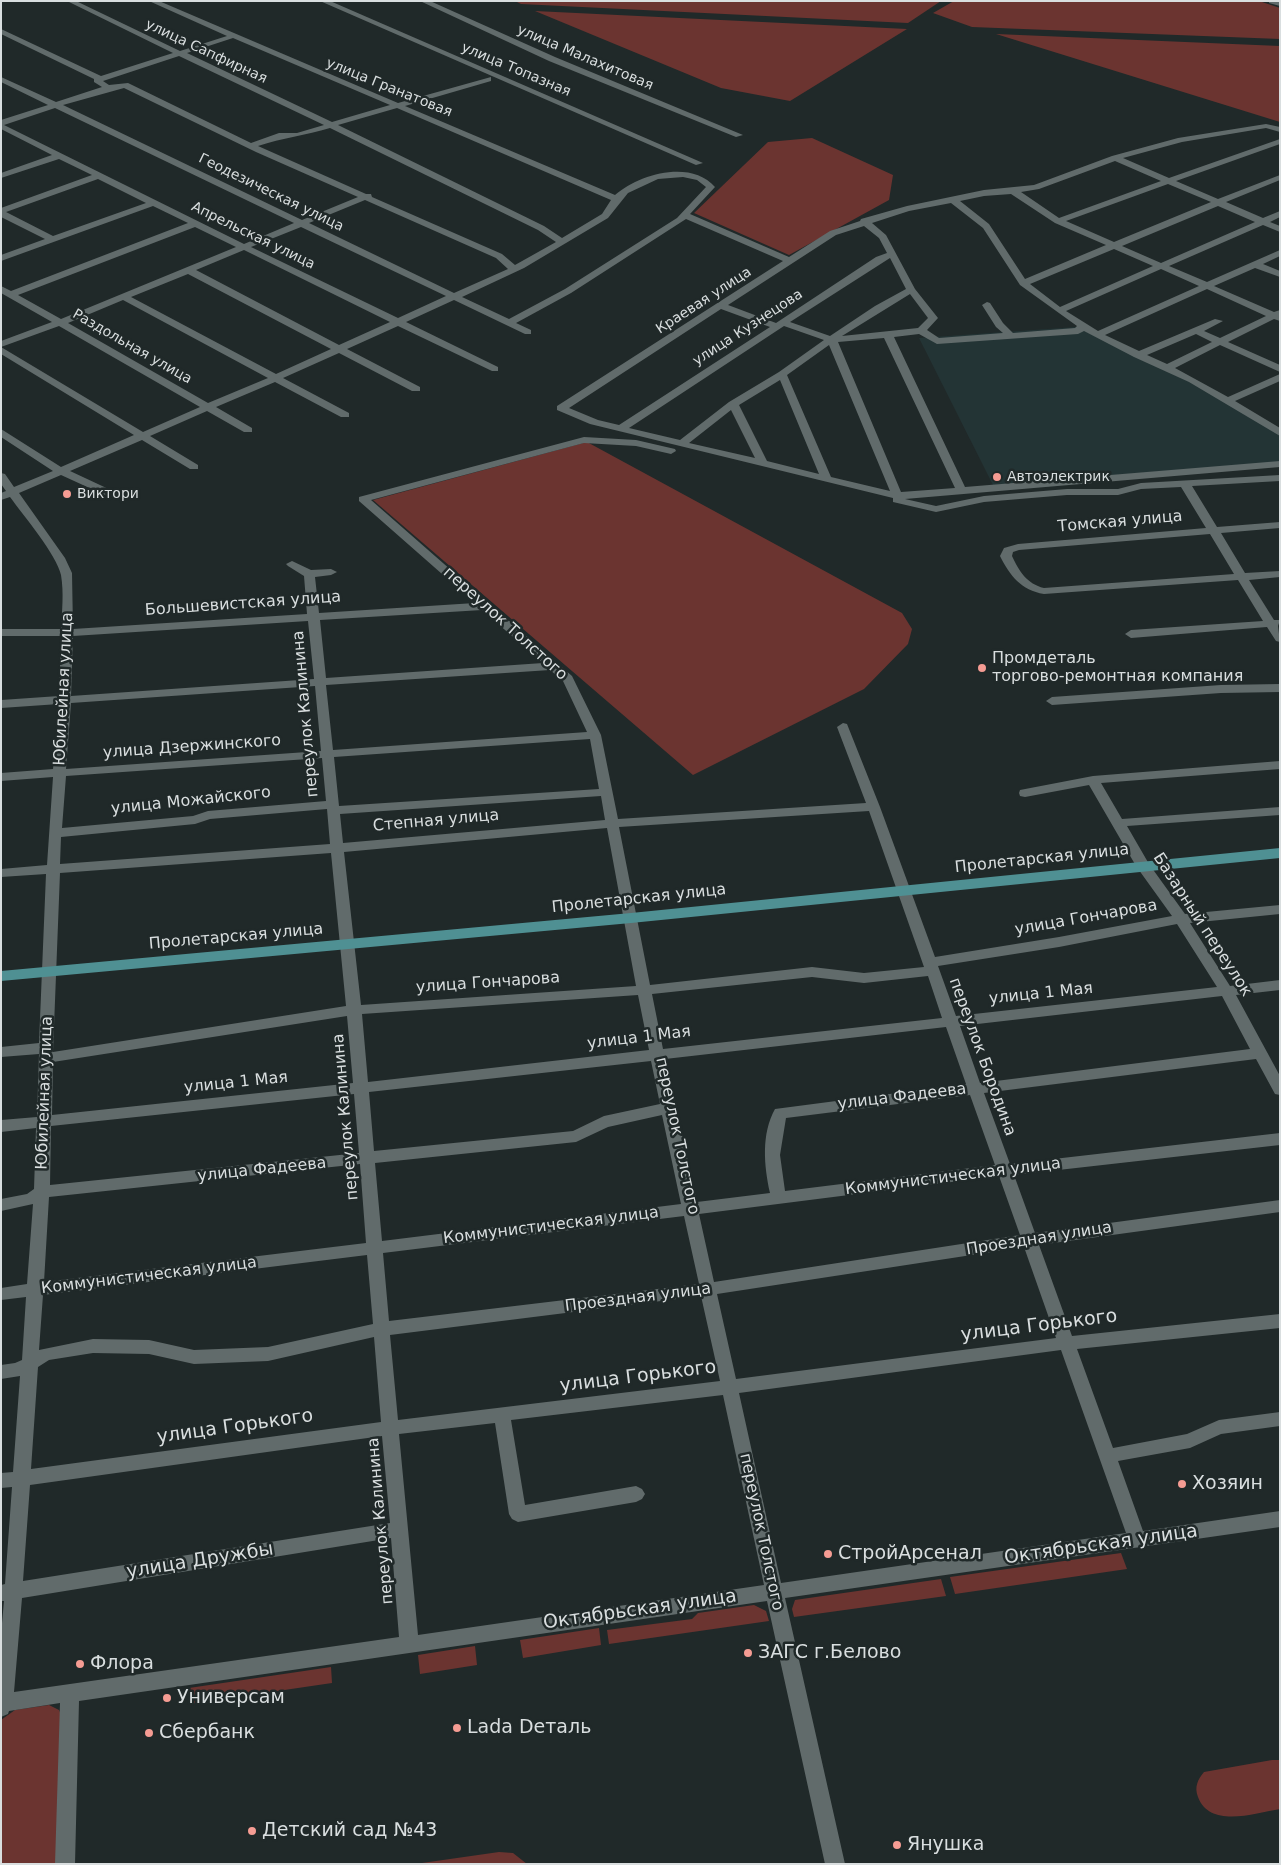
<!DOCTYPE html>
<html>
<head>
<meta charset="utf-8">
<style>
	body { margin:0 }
	#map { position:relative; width:1281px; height:1865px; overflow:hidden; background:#202929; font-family:"DejaVu Sans",sans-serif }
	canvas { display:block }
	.frame { position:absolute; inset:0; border:2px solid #d9dedf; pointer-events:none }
</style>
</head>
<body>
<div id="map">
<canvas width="1281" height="1865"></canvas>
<div class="frame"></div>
</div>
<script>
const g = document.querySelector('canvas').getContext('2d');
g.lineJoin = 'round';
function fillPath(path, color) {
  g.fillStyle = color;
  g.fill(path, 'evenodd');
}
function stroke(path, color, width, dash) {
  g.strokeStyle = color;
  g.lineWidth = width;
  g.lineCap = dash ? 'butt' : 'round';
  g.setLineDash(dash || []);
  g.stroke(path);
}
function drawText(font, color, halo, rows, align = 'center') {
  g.font = font + ' "DejaVu Sans",sans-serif';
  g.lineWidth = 5;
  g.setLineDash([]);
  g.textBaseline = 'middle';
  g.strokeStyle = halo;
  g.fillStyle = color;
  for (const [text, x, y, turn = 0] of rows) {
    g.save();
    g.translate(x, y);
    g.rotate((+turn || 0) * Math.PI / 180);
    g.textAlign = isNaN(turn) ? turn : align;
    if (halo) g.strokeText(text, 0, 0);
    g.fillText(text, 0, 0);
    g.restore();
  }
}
const built = new Path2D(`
	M 1076,327 L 1191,380 L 1280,435 L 1280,462 L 993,485 L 919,338 Z`);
const green = new Path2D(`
	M 515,1 L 941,1 L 908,23 L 521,4 Z
	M 954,1 L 1259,1 L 1280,8 L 1280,39 L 972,27 L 933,13 Z
	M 535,11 L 907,29 L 790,101 L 721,88 Z
	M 996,34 L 1280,46 L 1280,122 Z
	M 812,138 L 893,175 L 889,200 L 789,255 L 694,213 L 768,142 Z
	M 587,442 L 902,613 L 912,629 L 908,644 L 864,689 L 693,775 L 373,500 Z
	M 1121,1553 L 1127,1569 L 955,1594 L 950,1577 Z
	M 941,1579 L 946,1596 L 794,1617 L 792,1609 L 795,1600 Z
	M 754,1605 L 766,1611 L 769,1621 L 609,1644 L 607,1630 L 692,1619 L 698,1613 Z
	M 599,1628 L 601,1645 L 523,1658 L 520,1640 Z
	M 475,1646 L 477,1665 L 420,1674 L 418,1655 Z
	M 331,1667 L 332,1683 L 189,1704 L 189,1688 Z
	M 49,1705 L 59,1710 L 63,1719 L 59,1864 L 1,1864 L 1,1720 L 15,1710 Z
	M 1272,1760 L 1280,1760 L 1280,1809 C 1255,1813 1210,1829 1198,1797 C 1194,1787 1198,1779 1204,1772 Z
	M 499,1852 L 513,1853 L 527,1864 L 415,1864 Z`);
const minor = new Path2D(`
	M 67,1 L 76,1 L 180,51 L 227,36 L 149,1 L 159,1 L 398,103 L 491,77 L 491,81 L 405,106 L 615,195 C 639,174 691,159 715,187 L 690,214 L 789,257 L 830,231 L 860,221 L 861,219 L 907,206 L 984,190 L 1034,185 L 1112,156 L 1178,138 L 1266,124 L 1280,127 L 1280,132 L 1266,128 L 1182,142 L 1123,158 L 1169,178 L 1280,139 L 1280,144 L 1176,181 L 1218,199 L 1280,175 L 1280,180 L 1226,202 L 1263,218 L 1280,211 L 1280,217 L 1270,222 L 1280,226 L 1280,232 L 1263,225 L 1169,266 L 1207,282 L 1280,250 L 1280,256 L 1263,264 L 1280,271 L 1280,277 L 1255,268 L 1214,286 L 1274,312 L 1280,310 L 1280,321 L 1274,319 L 1228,342 L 1280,365 L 1280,372 L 1220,345 L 1175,368 L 1228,397 L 1280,374 L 1280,381 L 1235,401 L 1280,428 L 1280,436 L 1189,382 L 1134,357 L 1084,331 L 1078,334 L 937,344 L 919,334 L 894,337 L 965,487 L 1280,461 L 1280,467 L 905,499 L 936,506 L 984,496 L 1067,489 L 1118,489 L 1141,483 L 1280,475 L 1280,481 L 1192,486 L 1217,527 L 1280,522 L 1280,528 L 1221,533 L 1245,573 L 1280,571 L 1280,577 L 1249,580 L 1274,620 L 1280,620 L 1278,626 L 1280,642 L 1276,641 L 1267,627 L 1131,638 L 1125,634 L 1131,630 L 1263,621 L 1238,580 L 1044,594 C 1021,590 1010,576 1000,556 L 1004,548 L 1018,544 L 1206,528 L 1181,487 L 1141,489 L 1118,495 L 1067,495 L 984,502 L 936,512 L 893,502 L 893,498 L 590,424 L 557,410 L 557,406 L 783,261 L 686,219 L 571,293 L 516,323 L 531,330 L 531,334 L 525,334 L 454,300 L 406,322 L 498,367 L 498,371 L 492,371 L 398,326 L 347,349 L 420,387 L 420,391 L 412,391 L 339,353 L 283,378 L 349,413 L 349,417 L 341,417 L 275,382 L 216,407 L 252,428 L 252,432 L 244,432 L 207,411 L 150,436 L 198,465 L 198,469 L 190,469 L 142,440 L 70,471 L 115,492 L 115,496 L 107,496 L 61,475 L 19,493 L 65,558 L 72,573 L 73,629 L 307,614 L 304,576 L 288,566 L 286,564 L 292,561 L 311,570 L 331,569 L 337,572 L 331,575 L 315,577 L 319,613 L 475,603 L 359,501 L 359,497 L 584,437 L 636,440 L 675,449 L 676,451 L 671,454 L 636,446 L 584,443 L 371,500 L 572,676 L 601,735 L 618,819 L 866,803 L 837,727 L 843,723 L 847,724 L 880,807 L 935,957 L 1059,937 L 1172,916 L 1136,866 L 1089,785 L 1025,797 L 1020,796 L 1019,793 L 1020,790 L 1093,776 L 1280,761 L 1280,769 L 1101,783 L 1122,819 L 1280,807 L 1280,815 L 1127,826 L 1149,864 L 1185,914 L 1280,905 L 1280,914 L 1190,923 L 1230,986 L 1280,980 L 1280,990 L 1236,995 L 1280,1076 L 1280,1095 L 1275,1094 L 1256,1059 L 984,1093 L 1010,1164 L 1280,1133 L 1280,1145 L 1014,1175 L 1035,1233 L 1280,1200 L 1280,1212 L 1039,1245 L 1072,1336 L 1280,1314 L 1280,1328 L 1077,1349 L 1113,1448 L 1187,1434 L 1219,1420 L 1280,1412 L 1280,1426 L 1221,1434 L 1190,1448 L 1118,1461 L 1143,1531 L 1280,1511 L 1280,1527 L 785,1598 L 845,1864 L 825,1864 L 767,1601 L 79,1701 L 75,1864 L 55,1864 L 60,1703 L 9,1711 L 8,1714 L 1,1717 L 1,1634 L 4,1601 L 1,1601 L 1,1585 L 5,1584 L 12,1487 L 1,1488 L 1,1473 L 13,1472 L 20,1376 L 1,1379 L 1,1365 L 15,1363 L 22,1360 L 26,1297 L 1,1300 L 1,1288 L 27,1284 L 33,1204 L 1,1211 L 1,1199 L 27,1194 L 34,1189 L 36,1128 L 1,1132 L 1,1120 L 37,1117 L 39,1054 L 1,1057 L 1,1047 L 39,1043 L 46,874 L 1,877 L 1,869 L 47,865 L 53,777 L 1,781 L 1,773 L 53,769 L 59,704 L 1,708 L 1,700 L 59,696 L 61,636 L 1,636 L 1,629 L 61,629 C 62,611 64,593 61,575 C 57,555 23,515 10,497 L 1,500 L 1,493 L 6,491 L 1,484 L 1,473 L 5,474 L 14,487 L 53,471 L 1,437 L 1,429 L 61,467 L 134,435 L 1,354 L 1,347 L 143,432 L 200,407 L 59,326 L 1,347 L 1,341 L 52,322 L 1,293 L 1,286 L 11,291 L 188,223 L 153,206 L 1,261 L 1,255 L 45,239 L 1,217 L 1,208 L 92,175 L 59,159 L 1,178 L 1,173 L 52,155 L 1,129 L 1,120 L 48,105 L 1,82 L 1,77 L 56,102 L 102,87 L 94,82 L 94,79 L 1,34 L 1,29 L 101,76 L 173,53 ZM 233,38 L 390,105 L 332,122 L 187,53 ZM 179,56 L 324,125 L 297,133 L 279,133 L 251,143 L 128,83 L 109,85 L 103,81 ZM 124,88 L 256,152 L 358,197 L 302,220 L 63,105 ZM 55,108 L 294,223 L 244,244 L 4,125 ZM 397,108 L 611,200 L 602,214 L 562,238 L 544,226 L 338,125 ZM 330,128 L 538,230 L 556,242 L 515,265 L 502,254 L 372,197 L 371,194 L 366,194 L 258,146 C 282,138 306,135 330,128 ZM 1115,161 L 1161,181 L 1059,218 L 1021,192 L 1039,189 ZM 683,177 L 697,180 L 706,187 L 677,218 L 565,289 L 509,319 L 462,297 L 524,268 L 608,218 L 628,193 L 658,179 ZM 98,179 L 146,203 L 53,236 L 6,212 ZM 1168,184 L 1211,202 L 1114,242 L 1066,221 ZM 1011,194 L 1055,223 L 1106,245 L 1025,279 L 989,224 L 960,201 L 984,196 ZM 365,200 L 496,258 L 508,269 L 454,293 L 309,223 ZM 951,203 L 983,228 L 1020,285 L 1077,326 L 1075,328 L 1013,333 L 1003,323 L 990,303 L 987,302 L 982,305 L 996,327 L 1003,333 L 939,338 L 927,330 L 938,318 L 915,289 L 886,235 L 872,223 L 909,211 ZM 1218,206 L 1255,222 L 1161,263 L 1122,246 ZM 864,226 L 879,238 L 887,253 L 876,257 L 776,323 L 728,305 L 836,235 ZM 195,227 L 236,247 L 61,319 L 18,295 ZM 301,227 L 446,296 L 398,318 L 251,247 ZM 1114,249 L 1153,266 L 1060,307 L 1030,284 ZM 244,250 L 390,322 L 339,345 L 196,270 ZM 890,258 L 906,289 L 875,306 L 830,336 L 790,322 ZM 1161,269 L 1199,286 L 1098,331 L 1066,311 ZM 188,274 L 331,349 L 276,374 L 131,297 ZM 1207,289 L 1266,316 L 1220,338 L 1204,331 L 1223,321 L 1215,319 L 1139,351 L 1105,335 ZM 910,294 L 928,318 L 918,328 L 842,336 ZM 123,300 L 268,378 L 208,403 L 68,323 ZM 721,309 L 770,327 L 619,425 L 598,420 L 569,408 ZM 784,326 L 824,340 L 779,372 L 729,402 L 680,440 L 629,428 ZM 1196,334 L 1212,342 L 1167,364 L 1147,355 ZM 884,338 L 955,488 L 901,492 L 838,342 ZM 829,345 L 890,491 L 831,477 L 787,375 ZM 780,380 L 819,474 L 767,461 L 739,405 ZM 731,410 L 755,458 L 689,443 ZM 1210,534 L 1234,574 L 1044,588 C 1027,584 1019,571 1012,556 L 1013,552 L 1019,550 ZM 482,610 L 543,663 L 326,678 L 320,620 ZM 308,621 L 314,679 L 71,696 L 73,636 ZM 550,670 L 563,681 L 587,732 L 333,750 L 326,685 ZM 315,686 L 321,751 L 66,769 L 71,703 ZM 590,739 L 599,789 L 339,806 L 334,757 ZM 322,758 L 326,801 L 208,811 L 193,816 L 62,828 L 66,776 ZM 601,796 L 605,820 L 343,843 L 340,814 ZM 327,809 L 330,844 L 60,864 L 61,837 L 195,824 L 210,819 ZM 869,811 L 924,967 L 864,973 L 812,967 L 650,985 L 619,827 ZM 607,828 L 636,986 L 361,1005 L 344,852 ZM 331,853 L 346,1006 L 53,1052 L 60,873 ZM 1177,924 L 1217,987 L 956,1016 L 938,966 L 1059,947 ZM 928,976 L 942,1018 L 663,1049 L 652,994 L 812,977 L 864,983 ZM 638,995 L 649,1050 L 368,1082 L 362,1014 ZM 1222,996 L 1250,1049 L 980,1083 L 960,1026 ZM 347,1016 L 353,1083 L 52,1115 L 53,1062 ZM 946,1027 L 966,1084 L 775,1109 C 761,1134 764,1166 770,1193 L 697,1202 L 665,1059 ZM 651,1061 L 660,1104 L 604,1116 L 573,1131 L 374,1151 L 369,1092 ZM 354,1094 L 359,1153 L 50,1185 L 51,1126 ZM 970,1095 L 995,1165 L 785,1191 L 780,1155 L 786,1118 ZM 662,1115 L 681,1204 L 382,1241 L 375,1163 L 576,1142 L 608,1127 ZM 360,1164 L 366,1243 L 44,1282 L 49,1197 ZM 999,1176 L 1020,1235 L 714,1282 L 699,1214 ZM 684,1216 L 699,1284 L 389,1321 L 383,1253 ZM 1024,1247 L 1056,1338 L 736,1379 L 717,1294 ZM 367,1255 L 373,1324 L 268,1347 L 194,1350 L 149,1340 L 93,1339 L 39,1350 L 43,1295 ZM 701,1296 L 720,1381 L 398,1420 L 390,1335 ZM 374,1337 L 381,1422 L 31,1469 L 38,1367 L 49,1360 L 93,1353 L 149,1354 L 194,1364 L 268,1361 ZM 1061,1350 L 1126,1533 L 781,1583 L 739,1393 ZM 723,1395 L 764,1585 L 418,1635 L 399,1434 L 495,1423 L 509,1514 L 512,1519 L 518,1522 L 636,1502 L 642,1499 L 645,1494 L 642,1489 L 636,1486 L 525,1505 L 511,1420 ZM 382,1436 L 390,1523 L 23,1581 L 30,1485 ZM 391,1538 L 399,1637 L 14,1692 L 22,1598 Z
	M 320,1 L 330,1 L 703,163 L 696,165 Z
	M 420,1 L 430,1 L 555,57 L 743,135 L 736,137 L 549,61 Z
	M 1269,1 L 1280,1 L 1280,6 L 1269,3 Z
	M 1280,684 L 1280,692 L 1221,693 L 1052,705 L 1046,701 L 1052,697 L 1221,685 Z`);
const major = new Path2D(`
	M 1280,848 L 1280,858 L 631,923 L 1,981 L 1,971 L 631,913 Z`);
const markers = [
	[997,477,5,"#f59c93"],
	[67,494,5,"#f59c93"],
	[982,668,5,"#f59c93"],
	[1182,1484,5,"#f59c93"],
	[828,1554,5,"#f59c93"],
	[748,1653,5,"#f59c93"],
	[80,1664,5,"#f59c93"],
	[167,1698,5,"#f59c93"],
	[457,1728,5,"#f59c93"],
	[149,1733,5,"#f59c93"],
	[252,1831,5,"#f59c93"],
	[897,1845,5,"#f59c93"]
];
const farStreetnames = [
	["улица Сапфирная",206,52,25],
	["улица Малахитовая",585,58,23],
	["улица Топазная",516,70,23],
	["улица Гранатовая",389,88,22],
	["Геодезическая улица",271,193,26],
	["Апрельская улица",253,236,26],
	["Краевая улица",704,301,-33],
	["улица Кузнецова",748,328,-33],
	["Раздольная улица",132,347,30]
];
const farPoinames = [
	["Автоэлектрик",1007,477],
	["Виктори",77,494]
];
const streetNames = [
	["Томская улица",1120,522,-5],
	["Большевистская улица",243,604,-4],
	["переулок Толстого",505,624,42],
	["Юбилейная улица",64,689,-87],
	["переулок Калинина",306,714,-95],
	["улица Дзержинского",192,747,-4],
	["улица Можайского",191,801,-6],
	["Степная улица",436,821,-5],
	["Пролетарская улица",1042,859,-6],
	["Пролетарская улица",639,899,-6],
	["улица Гончарова",1086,918,-10],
	["Базарный переулок",1202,925,57],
	["Пролетарская улица",236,937,-5],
	["улица Гончарова",488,983,-4],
	["улица 1 Мая",1041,994,-6],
	["улица 1 Мая",639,1038,-7],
	["переулок Бородина",982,1057,70],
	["улица 1 Мая",236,1083,-6],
	["Юбилейная улица",45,1093,-88],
	["улица Фадеева",902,1097,-7],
	["переулок Калинина",346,1117,-95],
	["переулок Толстого",677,1136,78],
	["улица Фадеева",262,1170,-6],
	["Коммунистическая улица",953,1177,-7],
	["Коммунистическая улица",551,1226,-7],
	["Проездная улица",1039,1239,-9],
	["Коммунистическая улица",149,1276,-7],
	["Проездная улица",638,1298,-7],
	["переулок Калинина",381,1521,-95],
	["переулок Толстого",761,1532,78]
];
const poiNames = [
	["Промдеталь",992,659],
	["торгово-ремонтная компания",992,677]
];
const nearStreetnames = [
	["улица Горького",1039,1326,-7],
	["улица Горького",638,1377,-7],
	["улица Горького",235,1427,-8],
	["Октябрьская улица",1101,1545,-8],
	["улица Дружбы",200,1561,-9],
	["Октябрьская улица",640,1610,-8]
];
const nearPoinames = [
	["Хозяин",1192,1484],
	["СтройАрсенал",838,1554],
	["ЗАГС г.Белово",758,1653],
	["Флора",90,1664],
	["Универсам",177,1698],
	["Lada Dеталь",467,1728],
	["Сбербанк",159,1733],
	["Детский сад №43",262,1831],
	["Янушка",907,1845]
];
fillPath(built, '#233435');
fillPath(green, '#6b3430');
fillPath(minor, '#616b6b');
fillPath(major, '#4f9093');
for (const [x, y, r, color] of markers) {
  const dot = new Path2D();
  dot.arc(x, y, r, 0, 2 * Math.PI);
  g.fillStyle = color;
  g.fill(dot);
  stroke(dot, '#202929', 2);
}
drawText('14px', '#d9dedf', '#202929', farStreetnames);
drawText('14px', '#d9dedf', '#202929', farPoinames, 'left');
drawText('16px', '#d9dedf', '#202929', streetNames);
drawText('16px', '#d9dedf', '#202929', poiNames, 'left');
drawText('19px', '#d9dedf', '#202929', nearStreetnames);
drawText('19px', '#d9dedf', '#202929', nearPoinames, 'left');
</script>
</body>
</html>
